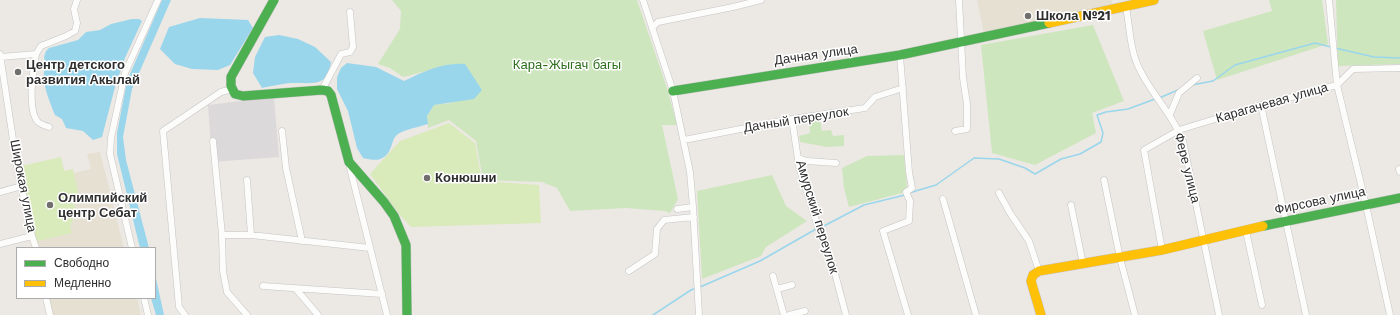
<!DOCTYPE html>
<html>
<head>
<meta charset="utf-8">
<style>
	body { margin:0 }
	#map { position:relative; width:1400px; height:315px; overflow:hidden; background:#ece8e4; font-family:"Work Sans",sans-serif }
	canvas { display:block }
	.legend { position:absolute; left:16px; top:247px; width:140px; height:52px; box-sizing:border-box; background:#fff; border:1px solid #ababab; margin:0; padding:5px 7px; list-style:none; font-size:12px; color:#2e2e2e }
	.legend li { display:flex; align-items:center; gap:8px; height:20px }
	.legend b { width:20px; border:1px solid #ababab }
</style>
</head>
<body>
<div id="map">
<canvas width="1400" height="315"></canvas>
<ul class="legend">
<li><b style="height:5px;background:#4caf50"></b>Свободно</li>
<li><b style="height:5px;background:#ffc107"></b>Медленно</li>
</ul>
</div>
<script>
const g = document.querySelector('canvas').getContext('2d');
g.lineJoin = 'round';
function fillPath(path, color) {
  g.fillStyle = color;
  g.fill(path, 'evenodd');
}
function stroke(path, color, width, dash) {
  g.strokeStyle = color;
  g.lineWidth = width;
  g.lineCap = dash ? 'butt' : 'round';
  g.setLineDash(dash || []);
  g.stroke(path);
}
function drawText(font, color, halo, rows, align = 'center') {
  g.font = font + ' "Work Sans",sans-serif';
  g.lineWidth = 3;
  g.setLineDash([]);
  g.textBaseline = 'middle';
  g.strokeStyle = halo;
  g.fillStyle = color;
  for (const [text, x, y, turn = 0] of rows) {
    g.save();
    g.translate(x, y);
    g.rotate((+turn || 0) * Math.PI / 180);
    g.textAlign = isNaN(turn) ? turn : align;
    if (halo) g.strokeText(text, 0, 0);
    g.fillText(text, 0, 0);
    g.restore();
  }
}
const industrial = new Path2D(`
	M 274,97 L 279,157 L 212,162 L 208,105 Z`);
const education = new Path2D(`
	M 977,0 L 1112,0 L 1113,8 L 984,34 Z
	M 100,152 L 124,248 L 36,248 L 34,242 L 71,233 L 70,227 L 76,211 L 73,198 L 79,196 L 74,173 L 91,169 L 87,154 Z
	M 48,298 L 137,298 L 141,315 L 52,315 Z`);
const green = new Path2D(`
	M 392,0 L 637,0 L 667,88 L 677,125 L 662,125 L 678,199 L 670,213 L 665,211 L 626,208 L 570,211 L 557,188 L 542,182 L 483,180 L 476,141 L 449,120 L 428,128 L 427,116 L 434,105 L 452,103 L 456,64 C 438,67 421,73 403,77 L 390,68 L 378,64 L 400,29 L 401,11 Z
	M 1269,0 L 1322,0 L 1328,44 L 1217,80 L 1203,31 L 1272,11 Z
	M 1336,0 L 1400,0 L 1400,64 L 1338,66 Z
	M 1093,25 L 1124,101 L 1092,113 L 1096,133 L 1035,165 L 992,153 L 981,45 Z
	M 820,120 L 822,131 L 831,130 L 833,136 L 844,135 L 844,146 L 827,147 L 800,142 L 799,136 L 810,133 L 809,122 Z
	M 904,155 L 907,187 L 902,193 L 849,207 L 844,188 L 842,168 L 867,156 Z
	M 772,175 L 786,206 L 807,221 L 766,247 L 761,256 L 702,279 L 697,191 Z`);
const pitch = new Path2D(`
	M 449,123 L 475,143 L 482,181 L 539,185 L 541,223 L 411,227 L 400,215 L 370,174 L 400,141 Z
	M 61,157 L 64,171 L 73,169 L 79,196 L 73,198 L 76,211 L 70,227 L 72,233 L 34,242 L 17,167 Z`);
const water = new Path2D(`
	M 162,0 L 171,0 L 132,89 L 123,137 L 126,160 L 149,248 L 140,248 L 117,154 L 117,133 L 127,81 Z
	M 200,18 L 248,20 L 253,28 L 230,65 L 218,70 L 192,69 L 175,64 L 160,49 L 169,27 Z
	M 132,19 L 139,19 L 142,21 L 125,58 L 115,87 L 102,137 L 93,140 L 83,131 L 66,128 L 62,119 L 55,115 C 50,102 39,78 46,66 L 44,57 L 46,51 L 49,48 L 78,40 L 86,32 L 100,30 L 111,24 Z
	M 279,35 L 298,39 L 315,47 L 331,62 C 327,89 312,82 290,83 C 281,84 271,86 262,88 L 253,73 L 255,57 L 265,37 Z
	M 347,63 L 376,67 L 404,81 C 423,72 443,62 465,64 L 482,90 L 474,99 L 434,105 L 427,116 L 428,124 C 419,127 406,129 398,134 C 393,138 393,142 391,147 C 385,162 376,161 363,158 L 357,148 L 348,111 L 337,89 L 337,77 L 341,68 Z
	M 155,274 L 164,315 L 156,315 L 151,298 L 155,298 Z`);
const stream = new Path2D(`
	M 1335,48 L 1374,57 L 1400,58
	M 1192,85 L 1213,81 L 1235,65 L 1315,43 L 1331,47
	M 1159,98 L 1178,90
	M 909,193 L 936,185 L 974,158 L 999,159 L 1025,168 L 1035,174 L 1061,159 L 1080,154 L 1101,142 L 1103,133 L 1097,115 L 1106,112 L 1128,109 L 1155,99
	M 820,228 L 864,205 L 905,195
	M 700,287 L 760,261 L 816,229
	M 653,315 L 691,290 L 696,288`);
const street = new Path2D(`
	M 643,0 L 673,91 L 690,172 L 693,207
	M 1329,0 L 1337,85 L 1366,205 L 1390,315
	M 1126,7 C 1130,28 1130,52 1140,70 C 1152,95 1173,115 1183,141 L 1219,315
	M 652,28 L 658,22 L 733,7 L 761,0
	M 0,54 L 17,166 L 32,236 L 36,248
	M 36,54 C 33,69 27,110 38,122 C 40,124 46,126 49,127
	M 900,55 L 909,172 L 912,188 L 906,192 L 910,201 L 909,221 L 883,231 L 908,315
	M 1,57 L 36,54 L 41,46 L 66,36 L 75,31 L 77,23 L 74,9 L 77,0
	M 322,90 L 339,58 L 341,54 L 350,52 L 353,47 L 350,12
	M 1261,105 L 1306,315
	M 1170,114 L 1179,93 L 1197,78
	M 792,119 L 799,166 L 818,227 L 833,266 L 846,315
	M 282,131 L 286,168 L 302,241
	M 955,131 L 967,129 L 967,104 L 963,78 L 959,0
	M 684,140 L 792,119 L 865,108 L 875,97 L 903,88
	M 213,141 L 222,235
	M 798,158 L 807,161 L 836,163
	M 349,164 L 387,315
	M 1399,169 L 1400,172
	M 247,180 L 251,235
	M 1104,180 L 1120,258 L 1135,315
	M 0,192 L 22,186
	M 999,193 L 1010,213 L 1029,241 L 1039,271
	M 943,199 L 976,315
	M 1071,205 L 1083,264
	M 677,209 L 693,207 L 699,315
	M 1246,231 L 1262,305
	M 0,244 L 32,236
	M 132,248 L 110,154 L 111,138 L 125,73 L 158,0
	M 1162,250 L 1144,150 L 1179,130 L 1261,105 L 1337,85 L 1353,69 L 1400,68
	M 629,271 L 655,254 L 657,229 L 664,220 L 694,217
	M 773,276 L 784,315
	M 263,286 L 382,294
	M 296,289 L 318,315
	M 777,289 L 792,285
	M 46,298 L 50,315
	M 144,298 L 148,315
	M 185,315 L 179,307 L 163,131 L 221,92 L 232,89
	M 247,315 L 227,292 L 223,271 L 222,235 L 251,235 L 370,248
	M 789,315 L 805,311`);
const fast = new Path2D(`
	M 274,0 L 231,77 L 231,86 L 235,94 L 243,96 L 322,90 L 328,91 L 331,95 L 349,162 L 384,202 L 394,216 L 406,245 L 407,315
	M 673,91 L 900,55 L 1049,23
	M 1263,226 L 1400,198`);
const slow = new Path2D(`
	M 1049,23 L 1154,0
	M 1041,315 L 1031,281 L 1033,275 L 1039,271 L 1162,250 L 1263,226`);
const markers = [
	[1028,16,4,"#706f6e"],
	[18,72,4,"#706f6e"],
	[427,178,4,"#706f6e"],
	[50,205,4,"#706f6e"]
];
const poiNames = [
	["Школа №21",1036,16],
	["Центр детского",26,65],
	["развития Акылай",26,80],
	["Конюшни",435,178],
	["Олимпийский",58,198],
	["центр Себат",58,213]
];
const streetNames = [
	["Дачная улица",816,55,-8],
	["Карагачевая улица",1272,103,-16],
	["Дачный переулок",796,120,-9],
	["Фере улица",1187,168,76],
	["Широкая улица",23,186,79],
	["Фирсова улица",1320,201,-12],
	["Амурский переулок",817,217,73]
];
const parkNames = [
	["Кара-Жыгач багы",567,65]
];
fillPath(industrial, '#dcd9db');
fillPath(education, '#e6e0d3');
fillPath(green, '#cee6be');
fillPath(pitch, '#d9eabb');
fillPath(water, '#99d6ec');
stroke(stream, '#99d6ec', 1.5);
stroke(street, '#c5c4c5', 7);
stroke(fast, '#c5c4c5', 10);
stroke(slow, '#c5c4c5', 10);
stroke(street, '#fcfcfb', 6);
stroke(fast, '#4caf50', 9);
stroke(slow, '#ffc107', 9);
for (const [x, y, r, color] of markers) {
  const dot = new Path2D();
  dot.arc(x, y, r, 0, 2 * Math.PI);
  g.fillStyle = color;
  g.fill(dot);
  stroke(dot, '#fff', 1.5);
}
drawText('bold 13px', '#2e2e2e', '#fff', poiNames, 'left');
drawText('13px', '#2e2e2e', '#fff', streetNames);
drawText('13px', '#2c6e1b', '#fff', parkNames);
</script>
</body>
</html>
